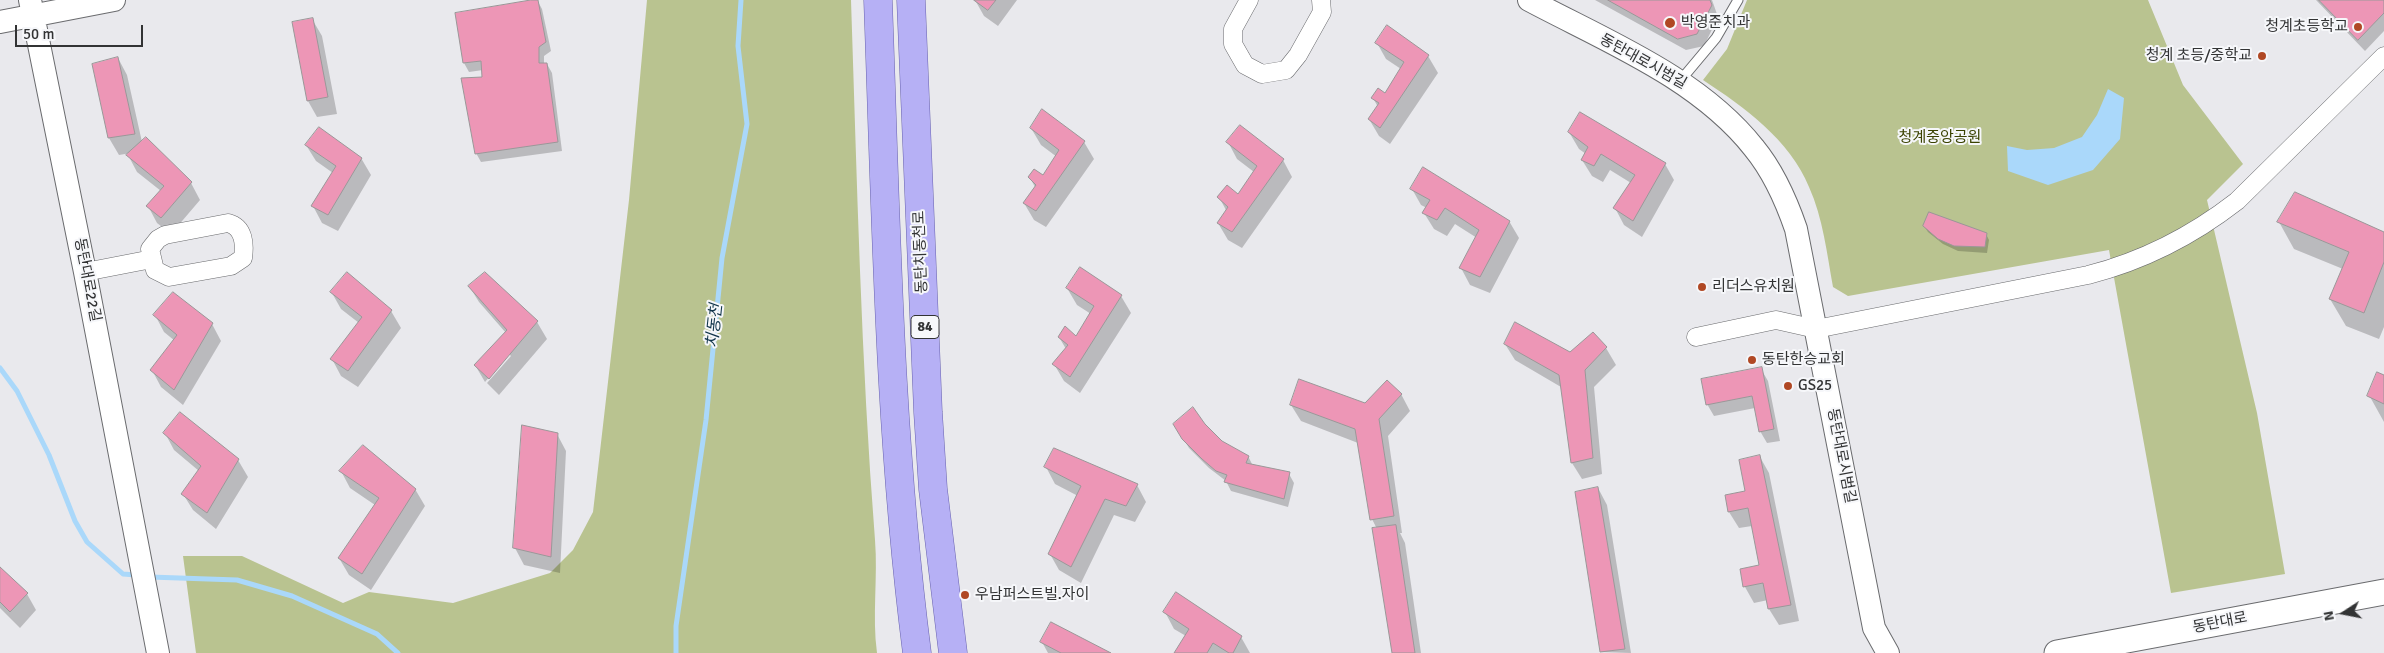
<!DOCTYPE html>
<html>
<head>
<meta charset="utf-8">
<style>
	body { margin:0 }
	#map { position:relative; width:2384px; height:653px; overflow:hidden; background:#e9e9ed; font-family:Signika,sans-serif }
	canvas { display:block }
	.north { position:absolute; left:2319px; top:588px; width:50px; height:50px; -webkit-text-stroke:4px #f6f7fa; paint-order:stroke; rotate:259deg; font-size:14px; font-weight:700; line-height:20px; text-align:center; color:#323334 }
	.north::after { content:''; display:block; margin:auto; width:18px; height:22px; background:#323334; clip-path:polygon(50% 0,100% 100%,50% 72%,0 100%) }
	.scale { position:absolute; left:15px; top:25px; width:128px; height:22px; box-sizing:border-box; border:2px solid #323334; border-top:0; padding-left:6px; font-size:15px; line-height:18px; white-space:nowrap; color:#323334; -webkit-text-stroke:4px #f6f7fa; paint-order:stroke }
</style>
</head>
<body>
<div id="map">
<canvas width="2384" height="653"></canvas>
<div class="north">N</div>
<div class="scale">50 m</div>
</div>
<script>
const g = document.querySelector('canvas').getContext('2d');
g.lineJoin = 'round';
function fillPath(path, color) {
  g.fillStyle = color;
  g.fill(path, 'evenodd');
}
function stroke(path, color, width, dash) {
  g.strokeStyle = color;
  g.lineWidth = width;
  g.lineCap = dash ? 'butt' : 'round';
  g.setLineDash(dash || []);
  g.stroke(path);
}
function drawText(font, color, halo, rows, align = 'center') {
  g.font = font + ' Signika,"Noto Sans KR",sans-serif';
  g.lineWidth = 4;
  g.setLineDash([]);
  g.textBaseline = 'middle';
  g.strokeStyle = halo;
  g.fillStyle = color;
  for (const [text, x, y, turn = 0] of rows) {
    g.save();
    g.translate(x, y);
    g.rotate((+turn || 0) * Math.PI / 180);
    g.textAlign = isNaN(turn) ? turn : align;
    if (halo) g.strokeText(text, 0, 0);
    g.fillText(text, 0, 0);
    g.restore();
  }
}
const green = new Path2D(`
	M 647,0 L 851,0 C 857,180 861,360 875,540 C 878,577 872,616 877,653 L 196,653 L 183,556 L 242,556 L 343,603 L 369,592 L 453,603 L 550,573 L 573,550 L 593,512 L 629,200 Z
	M 1747,0 L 2148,0 L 2183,85 L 2243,164 L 2207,200 L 2257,413 L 2285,574 L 2171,593 L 2109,250 L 1848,296 L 1833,287 C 1827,254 1823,218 1809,187 C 1790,140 1744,107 1703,80 L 1727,49 Z`);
const water = new Path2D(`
	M 2108,89 L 2124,98 L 2120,139 L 2093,170 L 2048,185 L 2008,171 L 2007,146 L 2027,150 L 2054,148 L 2082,137 L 2097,115 Z`);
const shadow = new Path2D(`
	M 537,0 L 542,9 L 551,51 L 544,56 L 544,64 L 547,64 L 552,73 L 562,151 L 481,162 L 476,153 L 483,70 L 469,72 L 464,63 L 457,14 Z
	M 975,0 L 1017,0 L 998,26 L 984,16 Z
	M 1595,0 L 1712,0 L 1718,17 L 1704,46 L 1686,50 Z
	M 2316,0 L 2384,0 L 2384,31 L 2365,51 Z
	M 312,19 L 322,36 L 337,114 L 317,117 L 308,101 L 294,23 Z
	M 1377,43 L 1428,56 L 1438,73 L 1390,144 L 1379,136 L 1369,119 L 1378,107 L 1373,98 L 1386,95 L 1401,69 L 1386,59 Z
	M 118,58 L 127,75 L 142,142 L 191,183 L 200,200 L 171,234 L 157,223 L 148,206 L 161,191 L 137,172 L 128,155 L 131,153 L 119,155 L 109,138 L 94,65 Z
	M 1031,128 L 1084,142 L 1094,159 L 1046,227 L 1034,220 L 1024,203 L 1035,187 L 1030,178 L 1043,177 L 1057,157 L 1041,145 Z
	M 1569,132 L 1665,164 L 1674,180 L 1642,237 L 1624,225 L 1615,208 L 1631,183 L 1610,170 L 1603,182 L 1592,176 L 1582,160 L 1586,154 L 1579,149 Z
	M 1228,142 L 1283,160 L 1292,177 L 1242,248 L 1228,240 L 1218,223 L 1227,212 L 1219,197 L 1238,196 L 1254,172 L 1237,159 Z
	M 306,145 L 361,158 L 371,175 L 338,231 L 322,223 L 313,206 L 333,173 L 316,161 Z
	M 1412,189 L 1509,221 L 1519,238 L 1490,293 L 1470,285 L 1461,268 L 1477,238 L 1455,224 L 1447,236 L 1434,229 L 1424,213 L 1427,208 L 1421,205 Z
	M 2279,222 L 2384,233 L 2384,327 L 2379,339 L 2346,326 L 2330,299 L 2343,269 L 2294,249 Z
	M 1924,226 L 1986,234 L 1989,240 L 1987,253 L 1958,251 L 1943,244 L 1928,232 Z
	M 1080,268 L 1121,296 L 1131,313 L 1080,393 L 1064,381 L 1054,364 L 1066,349 L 1059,337 L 1077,337 L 1091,314 L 1077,305 L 1067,288 Z
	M 347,273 L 391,311 L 401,328 L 358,387 L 341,376 L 332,359 L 359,323 L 341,309 L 332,293 Z
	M 469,286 L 537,322 L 547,339 L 499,395 L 487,383 L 511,356 L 509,354 L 505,359 L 485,382 L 475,365 L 506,333 L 479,302 Z
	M 155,315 L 212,324 L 221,341 L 183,405 L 161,387 L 152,370 L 175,341 L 164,332 Z
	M 1593,333 L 1606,348 L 1616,365 L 1594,387 L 1602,474 L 1582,479 L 1572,463 L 1561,387 L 1515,360 L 1505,344 L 1570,354 Z
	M 1761,369 L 1768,381 L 1780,441 L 1767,443 L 1760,431 L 1755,408 L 1714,416 L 1707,404 Z
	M 2384,377 L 2384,422 L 2369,395 Z
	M 1401,394 L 1410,411 L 1388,436 L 1402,533 L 1400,533 L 1405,543 L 1421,653 L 1394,653 L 1377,529 L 1372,519 L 1358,443 L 1301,421 L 1291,405 L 1366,404 Z
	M 180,413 L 238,460 L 248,477 L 216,529 L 193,510 L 183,494 L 199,471 L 174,450 L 165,433 Z
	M 1174,424 L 1221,442 L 1248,456 L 1253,466 L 1289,474 L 1294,483 L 1288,507 L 1231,491 L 1226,481 L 1209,468 L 1189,448 Z
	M 557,434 L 566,451 L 560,573 L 524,565 L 515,548 Z
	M 1760,457 L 1769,473 L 1799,621 L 1779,625 L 1769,609 L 1768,600 L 1754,603 L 1745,587 L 1760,566 L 1752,526 L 1739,528 L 1729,512 L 1746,492 Z
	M 1046,467 L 1137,485 L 1146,502 L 1135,522 L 1114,515 L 1081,583 L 1059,570 L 1050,554 L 1078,496 L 1055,484 Z
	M 341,471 L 415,489 L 425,506 L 371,590 L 349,575 L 339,558 L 375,505 L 350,488 Z
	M 1598,488 L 1607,505 L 1631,653 L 1601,652 Z
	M 0,568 L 27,594 L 36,610 L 20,628 L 0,608 Z
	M 1165,612 L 1241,637 L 1250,653 L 1176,653 L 1186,636 L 1174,629 Z
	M 1042,642 L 1108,653 L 1048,653 Z`);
const stream = new Path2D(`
	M 0,368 L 17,391 L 49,455 L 75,521 L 87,542 L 123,574 L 136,575
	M 150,577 L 237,580 L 292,596 L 377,634 L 398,653
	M 676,653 L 676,626 L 706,420 L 722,258 L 747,124 L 738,46 L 741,0`);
const building = new Path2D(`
	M 531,0 L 538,0 L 546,42 L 539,47 L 539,63 L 547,63 L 558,142 L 475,154 L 461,78 L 482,77 L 481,61 L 463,63 L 455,13 Z
	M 974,0 L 996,0 L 988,10 Z
	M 1608,0 L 1710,0 L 1712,5 L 1697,34 L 1678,39 Z
	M 2319,0 L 2384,0 L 2384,13 L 2358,40 Z
	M 313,18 L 328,97 L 307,101 L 292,22 Z
	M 1387,25 L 1429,55 L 1380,128 L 1368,119 L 1379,103 L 1371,98 L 1378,88 L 1385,93 L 1404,62 L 1375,43 Z
	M 118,57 L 135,134 L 108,138 L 92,64 Z
	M 1042,109 L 1085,141 L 1036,211 L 1023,203 L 1036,185 L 1028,177 L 1034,169 L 1043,175 L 1059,150 L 1030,128 Z
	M 1580,112 L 1666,163 L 1633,221 L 1613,208 L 1635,175 L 1601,154 L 1594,166 L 1581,160 L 1588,147 L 1568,132 Z
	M 1240,125 L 1284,159 L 1232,232 L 1217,223 L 1228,207 L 1217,197 L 1227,185 L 1238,194 L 1257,166 L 1226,142 Z
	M 319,127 L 362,158 L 328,215 L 311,206 L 336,166 L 305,145 Z
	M 146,137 L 192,182 L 161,218 L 146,206 L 164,186 L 126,155 Z
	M 1423,167 L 1510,221 L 1480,277 L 1459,268 L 1479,230 L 1445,208 L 1437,220 L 1422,213 L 1430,200 L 1410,189 Z
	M 2295,192 L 2384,232 L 2384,262 L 2364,313 L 2329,299 L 2349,252 L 2277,222 Z
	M 1929,212 L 1987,233 L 1985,247 L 1954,246 L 1938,239 L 1923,226 Z
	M 1080,267 L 1122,295 L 1070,377 L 1052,364 L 1068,345 L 1058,337 L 1065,326 L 1076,336 L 1094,306 L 1066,288 Z
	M 347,272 L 392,310 L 348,371 L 330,359 L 362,317 L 330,292 Z
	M 485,272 L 538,321 L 489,379 L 474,365 L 507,330 L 468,286 Z
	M 173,292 L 213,323 L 174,390 L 150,370 L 177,335 L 153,315 Z
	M 1515,322 L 1570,352 L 1593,332 L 1607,347 L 1585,370 L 1593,458 L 1571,463 L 1559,375 L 1504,344 Z
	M 1762,367 L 1774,429 L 1759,432 L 1752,396 L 1706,405 L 1701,379 Z
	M 2377,372 L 2384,375 L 2384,404 L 2367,396 Z
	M 1299,379 L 1365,403 L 1387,380 L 1402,394 L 1379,419 L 1394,516 L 1370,520 L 1355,429 L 1290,405 Z
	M 1193,407 L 1205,424 L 1222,441 L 1249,456 L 1246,463 L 1290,472 L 1284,499 L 1224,482 L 1227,475 L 1216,471 L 1202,459 L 1182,439 L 1173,424 Z
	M 180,412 L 239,459 L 207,513 L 181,494 L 201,466 L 163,433 Z
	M 522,425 L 558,433 L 551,557 L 513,548 Z
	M 363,445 L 416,489 L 362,574 L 338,558 L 379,498 L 339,471 Z
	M 1054,448 L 1138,484 L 1126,506 L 1105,499 L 1071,567 L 1048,554 L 1081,486 L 1044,467 Z
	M 1760,455 L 1791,605 L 1768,609 L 1763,583 L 1743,587 L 1740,569 L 1759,565 L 1748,508 L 1728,512 L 1725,495 L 1745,491 L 1739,460 Z
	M 1598,487 L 1625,649 L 1600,652 L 1575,492 Z
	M 1396,525 L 1415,653 L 1392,653 L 1372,528 Z
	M 0,567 L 28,593 L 10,612 L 0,602 Z
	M 1176,592 L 1242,636 L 1233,653 L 1229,653 L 1213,643 L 1207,653 L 1174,653 L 1189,629 L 1163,612 Z
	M 1051,622 L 1111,653 L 1061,653 L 1040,642 Z`);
const service = new Path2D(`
	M 1680,81 L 1716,38 L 1738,0`);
const minor = new Path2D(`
	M 1249,0 L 1233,29 L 1233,44 L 1245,65 L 1262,74 L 1286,70 L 1298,55 L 1322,12 L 1321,0
	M 228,223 C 244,227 245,244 243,258 L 231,266 L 169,277 L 155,270 L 150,249 L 158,239 L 165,235 Z
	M 85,272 L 152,259
	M 1696,337 L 1776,320 L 1816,329 L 2088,275 C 2143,261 2192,236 2237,201 L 2384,56`);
const tertiary = new Path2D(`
	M 30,0 L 85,272 L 158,653
	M 1529,0 C 1606,41 1699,78 1754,148 C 1773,171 1786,200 1796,229 L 1874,628 L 1888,653
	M 0,22 L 114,0`);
const secondary = new Path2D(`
	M 2057,653 L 2384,592`);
const primary = new Path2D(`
	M 878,0 C 886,218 889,436 917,653
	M 911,0 L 928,412 L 933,489 L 953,653`);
const markers = [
	[1670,23,6,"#b04824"],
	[2358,27,5,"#b04824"],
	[2262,56,5,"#b04824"],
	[1702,287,5,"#b04824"],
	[1752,360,5,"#b04824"],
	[1788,386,5,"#b04824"],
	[965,595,5,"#b04824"]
];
const shields = [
	[925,327,28]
];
const shieldNames = [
	["84",925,327]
];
const poiNames = [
	["박영준치과",1681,23],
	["청계초등학교",2348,27,"right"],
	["청계 초등/중학교",2252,56,"right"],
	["리더스유치원",1712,287],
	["동탄한승교회",1762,360],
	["GS25",1798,386],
	["우남퍼스트빌.자이",975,595]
];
const streetNames = [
	["동탄대로시범길",1643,62,29],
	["동탄치동천로",921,252,-92],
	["동탄대로22길",87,280,79],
	["동탄대로시범길",1841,456,79],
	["동탄대로",2220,623,-11]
];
const parkNames = [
	["청계중앙공원",1940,138]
];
const waterNames = [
	["치동천",715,326,-84]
];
fillPath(green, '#b9c390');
fillPath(water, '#aad8fa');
fillPath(shadow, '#0003');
stroke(stream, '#aad8fa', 5);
fillPath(building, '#ed96b6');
stroke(building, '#9a9798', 1);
stroke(service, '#6a6b6e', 11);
stroke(minor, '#6a6b6e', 19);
stroke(tertiary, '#6a6b6e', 24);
stroke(secondary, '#6a6b6e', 27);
stroke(primary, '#6862ae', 29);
stroke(service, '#fff', 9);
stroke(minor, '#fff', 18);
stroke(tertiary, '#fff', 22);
stroke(secondary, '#fff', 25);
stroke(primary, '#b6b0f5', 28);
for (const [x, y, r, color] of markers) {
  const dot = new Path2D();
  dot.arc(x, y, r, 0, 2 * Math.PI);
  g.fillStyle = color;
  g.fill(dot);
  stroke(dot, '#f6f7fa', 2);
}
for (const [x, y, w] of shields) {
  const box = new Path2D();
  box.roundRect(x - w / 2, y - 11.5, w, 23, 4);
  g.fillStyle = '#f6f7fa';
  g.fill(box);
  stroke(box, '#323334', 1);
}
drawText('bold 14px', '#323334', null, shieldNames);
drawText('15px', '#323334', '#f6f7fa', poiNames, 'left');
drawText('15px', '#323334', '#f6f7fa', streetNames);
drawText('15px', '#3a4200', '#f6f7fa', parkNames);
drawText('italic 16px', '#10344a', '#f6f7fa', waterNames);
</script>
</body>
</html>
